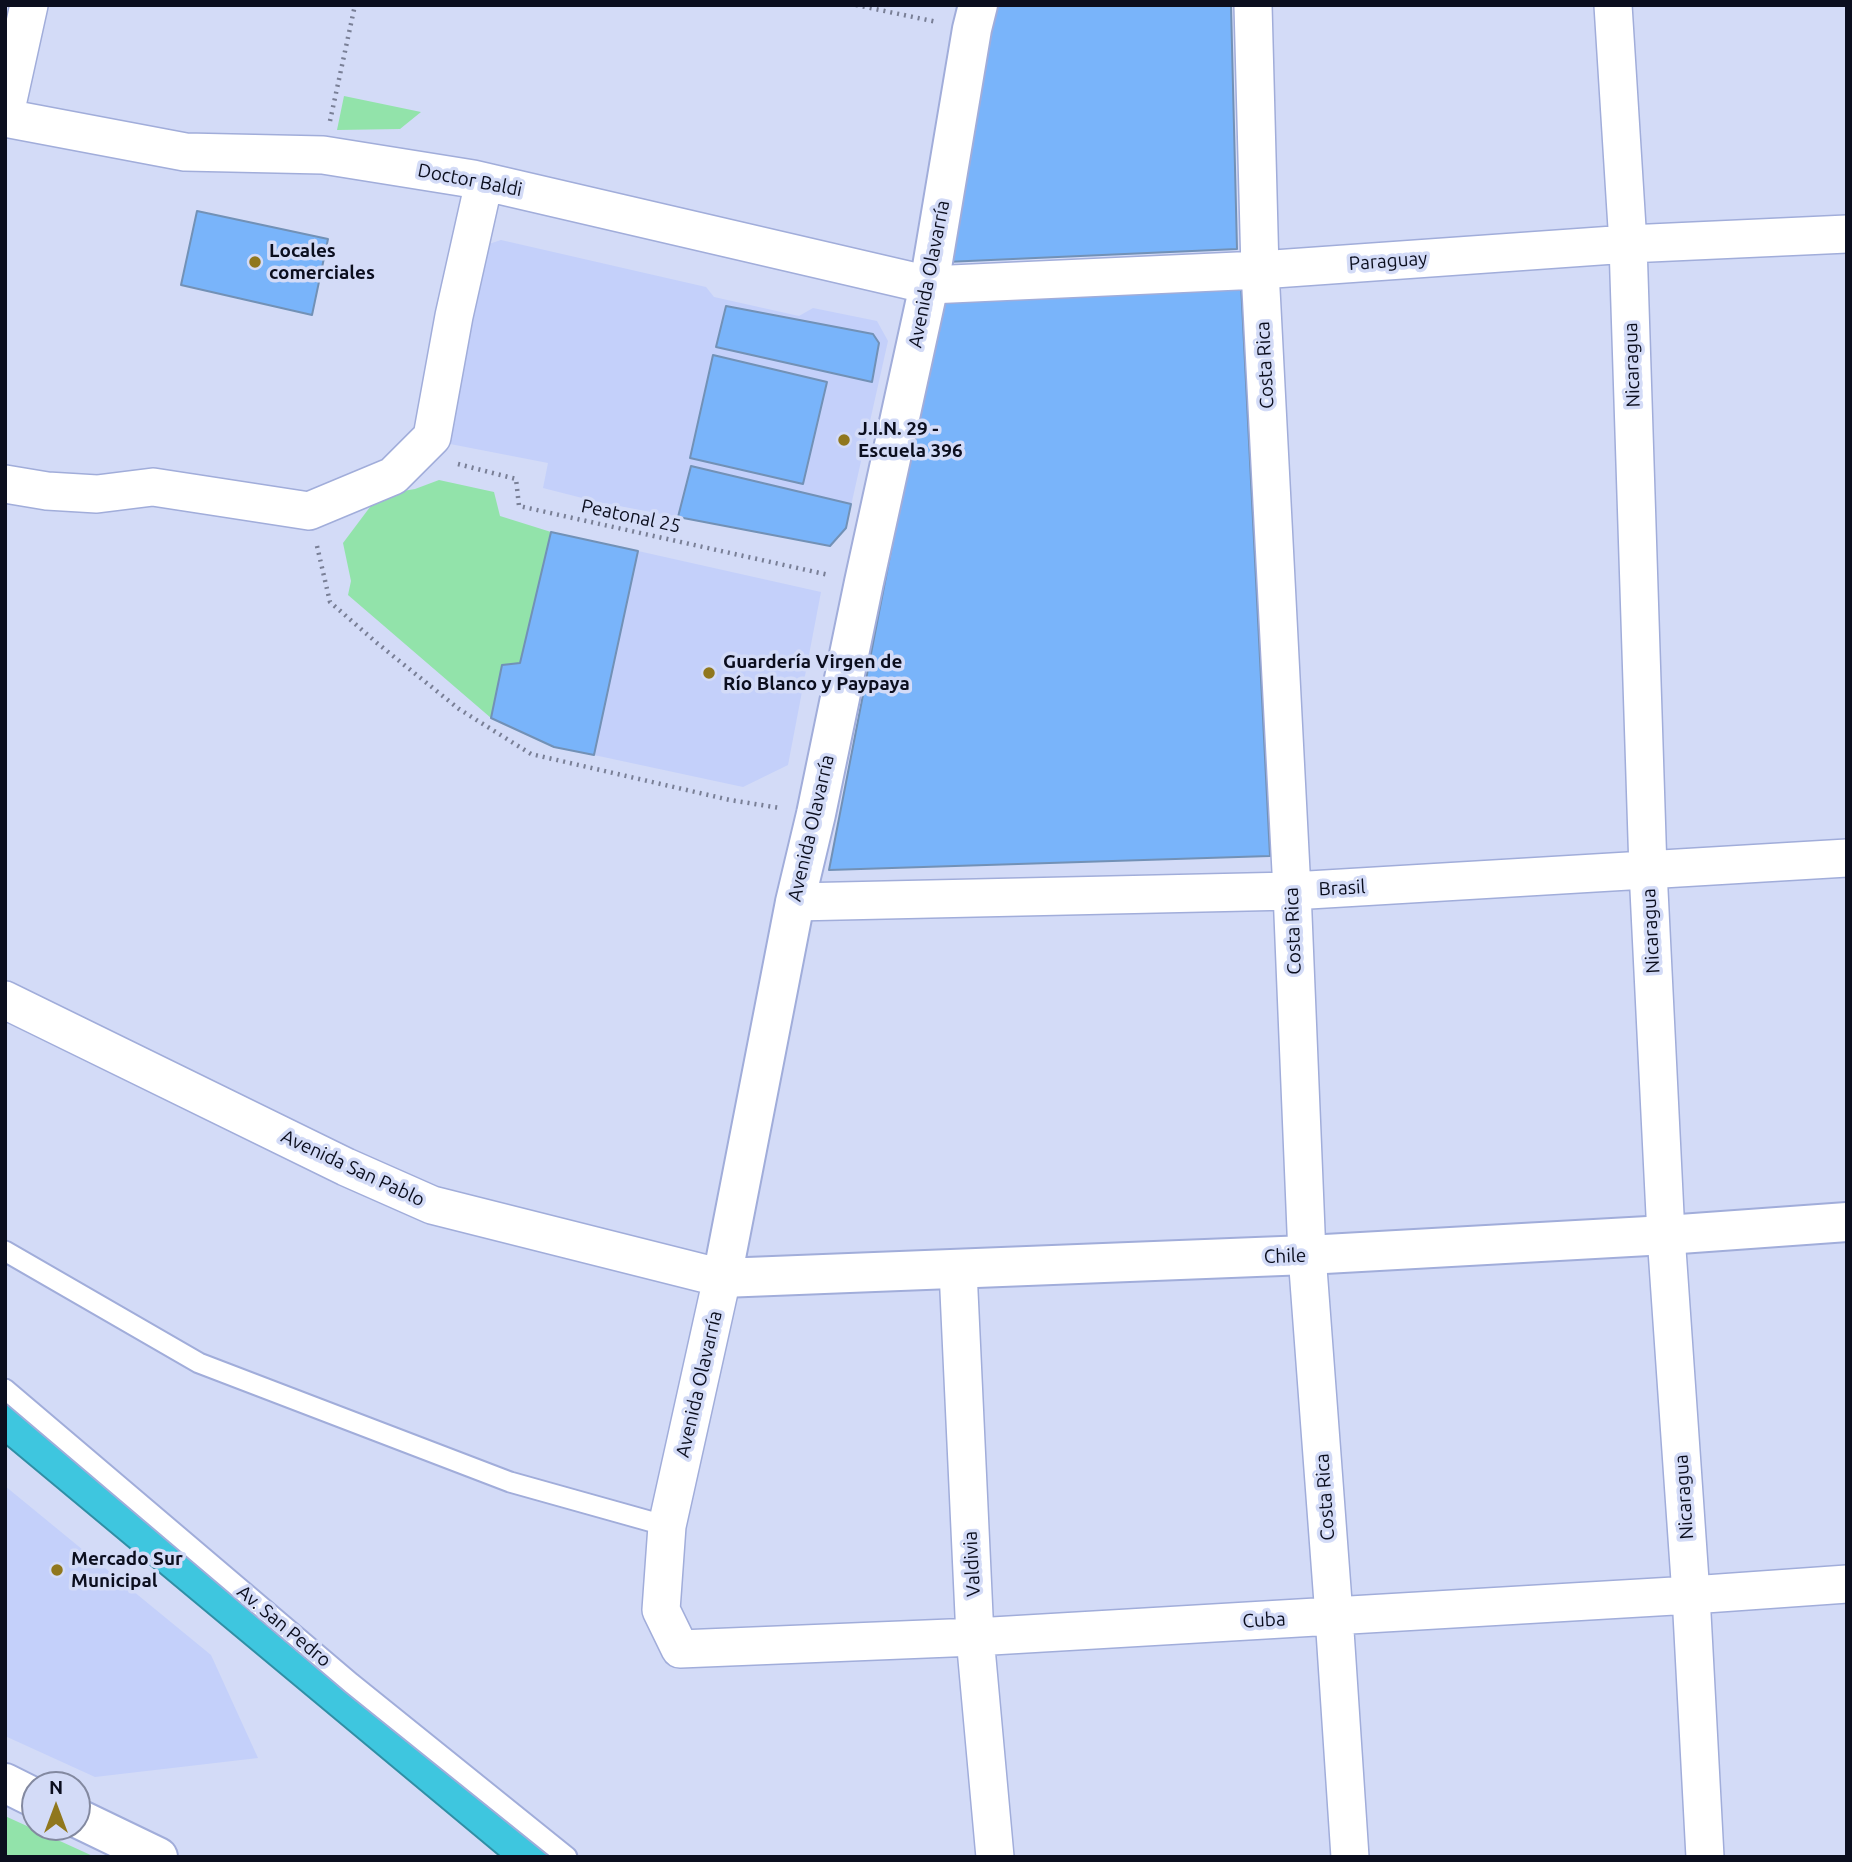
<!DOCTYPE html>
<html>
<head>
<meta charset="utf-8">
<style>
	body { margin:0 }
	#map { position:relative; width:1852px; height:1862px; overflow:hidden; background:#d3dbf7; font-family:Ubuntu,sans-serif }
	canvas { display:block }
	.frame { position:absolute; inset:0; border:7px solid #0b0e1e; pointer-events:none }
	.north { position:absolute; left:21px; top:1771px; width:70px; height:70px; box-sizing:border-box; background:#d3dbf7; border:2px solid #8389a0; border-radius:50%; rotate:0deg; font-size:19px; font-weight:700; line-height:28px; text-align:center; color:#0b0e1e }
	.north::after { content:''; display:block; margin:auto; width:24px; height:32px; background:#90771d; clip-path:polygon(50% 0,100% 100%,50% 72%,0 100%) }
</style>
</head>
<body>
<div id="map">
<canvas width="1852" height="1862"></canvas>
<div class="frame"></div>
<div class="north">N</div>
</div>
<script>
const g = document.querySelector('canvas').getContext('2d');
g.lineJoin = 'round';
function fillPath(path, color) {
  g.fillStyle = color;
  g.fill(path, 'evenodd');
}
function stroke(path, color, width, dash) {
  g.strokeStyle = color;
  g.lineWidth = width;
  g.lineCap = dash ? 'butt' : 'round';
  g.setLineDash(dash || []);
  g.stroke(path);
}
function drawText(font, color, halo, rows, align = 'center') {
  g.font = font + ' Ubuntu,sans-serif';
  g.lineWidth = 7;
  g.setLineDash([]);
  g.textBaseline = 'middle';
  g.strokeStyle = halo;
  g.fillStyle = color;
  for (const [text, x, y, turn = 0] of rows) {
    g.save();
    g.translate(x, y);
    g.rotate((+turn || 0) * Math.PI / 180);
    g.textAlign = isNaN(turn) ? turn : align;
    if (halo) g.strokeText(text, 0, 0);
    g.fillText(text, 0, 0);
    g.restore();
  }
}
const built = new Path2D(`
	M 501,240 L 706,287 L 714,297 L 799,316 L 813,308 L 877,321 L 888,341 L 846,528 L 830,546 L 598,502 L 543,488 L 548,463 L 445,443 L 489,244 Z
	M 638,551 L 821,592 L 788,765 L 743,787 L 594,755 Z
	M 5,1486 L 211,1655 L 258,1758 L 95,1777 L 5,1736 Z`);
const green = new Path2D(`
	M 344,96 L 421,112 L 400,129 L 337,130 Z
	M 439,480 L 494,492 L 500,516 L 551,532 L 520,663 L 502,665 L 491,718 L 348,595 L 351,581 L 343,543 L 379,495 L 415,489 Z
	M 5,1816 L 95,1857 L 5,1857 Z`);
const water = new Path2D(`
	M 5,1401 L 552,1857 L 501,1857 L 5,1444 Z`);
const building = new Path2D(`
	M 992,5 L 1231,5 L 1237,249 L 946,262 Z
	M 197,211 L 328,239 L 312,315 L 181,285 Z
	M 1241,284 L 1270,856 L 829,870 L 940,298 Z
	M 726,306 L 873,334 L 879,343 L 872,382 L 716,347 Z
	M 713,355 L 827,382 L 803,484 L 690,458 Z
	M 691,466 L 851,504 L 846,528 L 830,546 L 678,517 Z
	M 551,532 L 638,551 L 594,755 L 554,747 L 491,718 L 502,665 L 520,663 Z`);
const path = new Path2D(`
	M 856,5 L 937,22
	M 330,121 L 355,5
	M 458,464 L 516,479 L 519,506 L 829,575
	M 317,546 L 330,602 L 377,643 L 459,709 L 531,754 L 730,800 L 780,808`);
const lane = new Path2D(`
	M 5,1251 L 199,1363 L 510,1482 L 667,1526
	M 5,1389 L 351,1683 L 567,1857`);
const street = new Path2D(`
	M 1253,5 L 1260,270 L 1292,891 L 1307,1255 L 1334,1616 L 1350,1857
	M 1613,5 L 1628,244 L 1648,870 L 1666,1235 L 1691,1595 L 1705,1857
	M 5,114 L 29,5
	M 5,118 L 185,152 L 323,155 L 473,179 L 929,285 L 1260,270 L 1628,244 L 1847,234
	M 5,484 L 47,491 L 97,494 L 153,487 L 309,511 L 393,476 L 432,437 L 454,316 L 484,182
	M 795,902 L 1292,891 L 1847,858
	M 5,1000 L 346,1167 L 432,1205 L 722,1278 L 667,1526 L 661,1610 L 680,1649 L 975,1637 L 1691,1595 L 1847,1584
	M 958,1270 L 975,1637 L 995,1857`);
const secondary = new Path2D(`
	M 978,5 L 972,29 L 929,285 L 864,582 L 816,814 L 795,902 L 722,1278 L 1307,1255 L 1666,1235 L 1847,1222
	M 5,1783 L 35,1798
	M 77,1818 L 158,1857`);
const markers = [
	[255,262,7,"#90771d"],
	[844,440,7,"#90771d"],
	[709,673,7,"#90771d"],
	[57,1570,7,"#90771d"]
];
const streetNames = [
	["Doctor Baldi",470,180,11],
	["Paraguay",1388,261,-4],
	["Avenida Olavarría",929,274,-79],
	["Costa Rica",1265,365,-93],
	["Nicaragua",1632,365,-92],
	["Peatonal 25",631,516,12],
	["Avenida Olavarría",811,828,-77],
	["Brasil",1342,888,-3],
	["Costa Rica",1293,931,-92],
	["Nicaragua",1651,931,-93],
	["Avenida San Pablo",353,1168,25],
	["Chile",1285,1256,-2],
	["Avenida Olavarría",699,1384,-77],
	["Costa Rica",1325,1497,-94],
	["Nicaragua",1684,1497,-94],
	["Valdivia",972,1564,-93],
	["Cuba",1264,1620,-3],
	["Av. San Pedro",284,1626,40]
];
const poiNames = [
	["Locales",269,251],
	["comerciales",269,273],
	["J.I.N. 29 -",858,429],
	["Escuela 396",858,451],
	["Guardería Virgen de",723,662],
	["Río Blanco y Paypaya",723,684],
	["Mercado Sur",71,1559],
	["Municipal",71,1581]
];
fillPath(built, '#c4d0fa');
fillPath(green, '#92e3aa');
fillPath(water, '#3ec6df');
stroke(water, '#2f8fa5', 2);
fillPath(building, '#79b4fa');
stroke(building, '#7291b6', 2);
stroke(lane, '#a1adda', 23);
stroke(street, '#a1adda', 40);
stroke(secondary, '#a1adda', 42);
stroke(path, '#797f96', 4.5, [2, 5]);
stroke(lane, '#fff', 19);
stroke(street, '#fff', 37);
stroke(secondary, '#fff', 38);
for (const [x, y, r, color] of markers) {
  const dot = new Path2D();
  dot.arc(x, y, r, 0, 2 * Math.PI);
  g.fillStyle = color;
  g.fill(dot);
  stroke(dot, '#d3dbf7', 2.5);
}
drawText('19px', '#0b0e1e', '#d3dbf7', streetNames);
drawText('bold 19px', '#0b0e1e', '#d3dbf7', poiNames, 'left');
</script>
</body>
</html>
